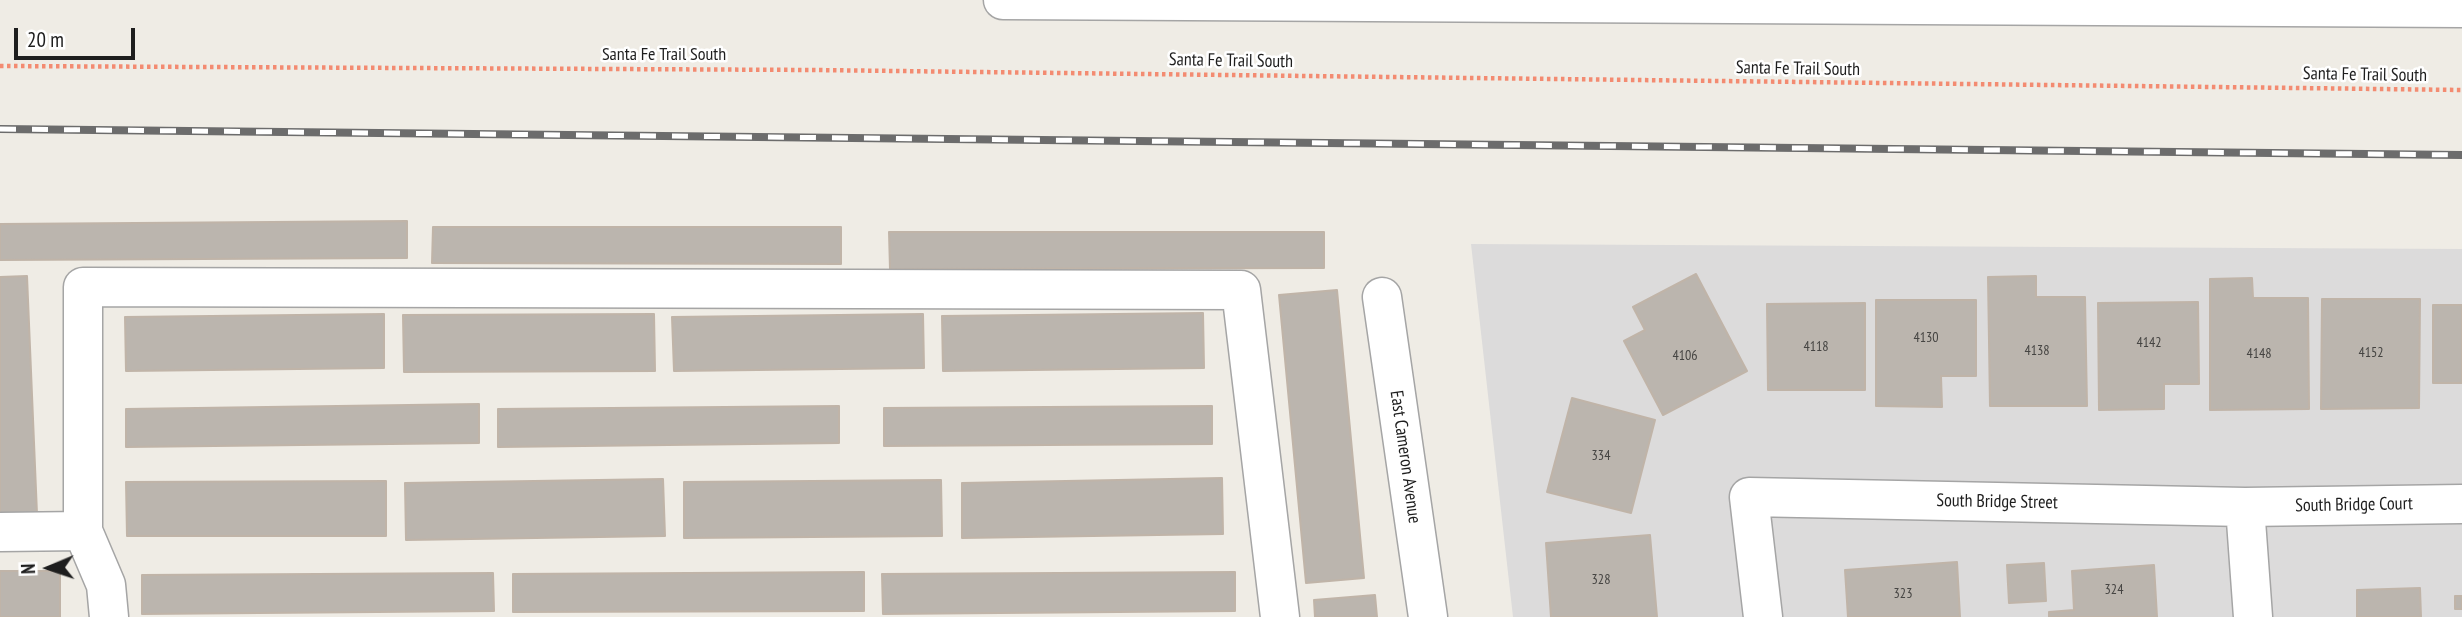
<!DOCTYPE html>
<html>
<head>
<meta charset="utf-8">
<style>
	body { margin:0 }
	#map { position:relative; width:2462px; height:617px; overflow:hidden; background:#efece5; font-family:"PT Sans Narrow",sans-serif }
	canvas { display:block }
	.north { position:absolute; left:14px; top:533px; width:70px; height:70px; -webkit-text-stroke:5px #fff; paint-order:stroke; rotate:268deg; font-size:19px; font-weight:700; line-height:28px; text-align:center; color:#1e1e1e }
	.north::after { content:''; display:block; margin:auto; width:24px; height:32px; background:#1e1e1e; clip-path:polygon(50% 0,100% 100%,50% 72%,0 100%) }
	.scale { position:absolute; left:14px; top:28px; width:121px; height:32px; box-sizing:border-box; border:4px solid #1e1e1e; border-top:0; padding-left:9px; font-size:21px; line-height:24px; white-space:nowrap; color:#1e1e1e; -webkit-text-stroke:5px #fff; paint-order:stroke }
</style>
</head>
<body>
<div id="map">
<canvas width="2462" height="617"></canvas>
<div class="north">N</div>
<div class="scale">20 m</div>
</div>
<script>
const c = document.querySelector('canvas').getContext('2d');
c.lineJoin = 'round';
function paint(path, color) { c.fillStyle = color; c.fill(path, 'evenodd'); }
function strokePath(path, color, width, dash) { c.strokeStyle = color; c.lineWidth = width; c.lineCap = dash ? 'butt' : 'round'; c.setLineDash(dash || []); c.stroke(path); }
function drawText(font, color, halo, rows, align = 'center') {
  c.font = font + ' "PT Sans Narrow",sans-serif'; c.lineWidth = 5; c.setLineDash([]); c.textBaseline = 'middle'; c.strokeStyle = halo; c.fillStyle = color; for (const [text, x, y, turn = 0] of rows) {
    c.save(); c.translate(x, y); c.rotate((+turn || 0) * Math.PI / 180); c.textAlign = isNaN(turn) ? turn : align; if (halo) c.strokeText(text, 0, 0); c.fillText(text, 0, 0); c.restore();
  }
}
paint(new Path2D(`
	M1471,244l991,5v368h-949z`), '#dcdbdb');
const building = new Path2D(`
	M407,221v37l-407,2v-36z
	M433,227h408v37l-409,-1z
	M889,232h435v36l-434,1z
	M1696,274l51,97 -84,44 -39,-74 21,-11 -12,-23z
	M27,276l10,238 -37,2v-239z
	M2036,276v21h49l2,109h-97l-2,-129z
	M2252,278l1,20h55l1,111 -99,1v-131z
	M1337,290l27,288 -58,5 -27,-288z
	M2322,299h98l-1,109 -98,1z
	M1876,300h100v76h-35l1,31 -66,-1z
	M2198,302l1,82h-35v25l-65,1 -1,-107z
	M1865,303v87h-97l-1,-86z
	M2433,305h29v78h-29z
	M1203,313l1,55 -261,3 -1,-55z
	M384,314v54l-258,3 -1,-54z
	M654,314l1,57 -251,1 -1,-57z
	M923,314l1,54 -250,3 -2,-54z
	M1572,398l83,22 -24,93 -84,-21z
	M479,404v39l-353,4v-38z
	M839,406v37l-341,4v-38z
	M1212,406v38l-328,2v-38z
	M1222,478l1,56 -261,4v-55z
	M663,479l2,57 -259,4 -1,-57z
	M941,480l1,56 -258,2v-56z
	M386,481v55h-259l-1,-54z
	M1650,535l7,82h-106l-5,-74z
	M1957,562l3,55h-112l-3,-47z
	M2044,563l2,38 -37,2 -2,-38z
	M2154,565l3,52h-108v-5l25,-2 -2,-39z
	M0,571h60v46h-60z
	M864,572v39l-351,1v-38z
	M1235,572v39l-352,3 -1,-40z
	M493,573l1,38 -352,3v-39z
	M2420,588l1,29h-64v-27z
	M1375,595l2,22h-62l-1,-17z
	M2455,596h7v13h-7z`);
paint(building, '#bbb5ae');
strokePath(building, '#c0b4a8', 2);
const minor = new Path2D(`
	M1003,0l1459,8
	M1382,297l46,320
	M2245,507l8,110
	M0,532l83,-1
	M109,617l-3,-32 -23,-54v-244l1158,3 39,327
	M1763,617l-14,-120 496,10 217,-3`);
strokePath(minor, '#a5a5a5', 41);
strokePath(new Path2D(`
	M0,66l814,4 1648,20`), '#f38b71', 4.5, [3.5, 3.5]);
strokePath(minor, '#fff', 38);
const rail = new Path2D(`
	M0,129l2462,26`);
strokePath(rail, '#6c6c6c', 8);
strokePath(rail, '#fff', 5, [16]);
drawText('14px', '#454442', null, [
	["4130",1926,338],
	["4142",2149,343],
	["4118",1816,347],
	["4138",2037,351],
	["4152",2371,353],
	["4148",2259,354],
	["4106",1685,356],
	["334",1601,456],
	["328",1601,580],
	["324",2114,590],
	["323",1903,594]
]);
drawText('18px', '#1e1e1e', '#fff', [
	["Santa Fe Trail South",664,55],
	["Santa Fe Trail South",1231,61,1],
	["Santa Fe Trail South",1798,69,1],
	["Santa Fe Trail South",2365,75,1],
	["East Cameron Avenue",1405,457,82],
	["South Bridge Street",1997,502,1],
	["South Bridge Court",2354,505,-1]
]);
</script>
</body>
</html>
